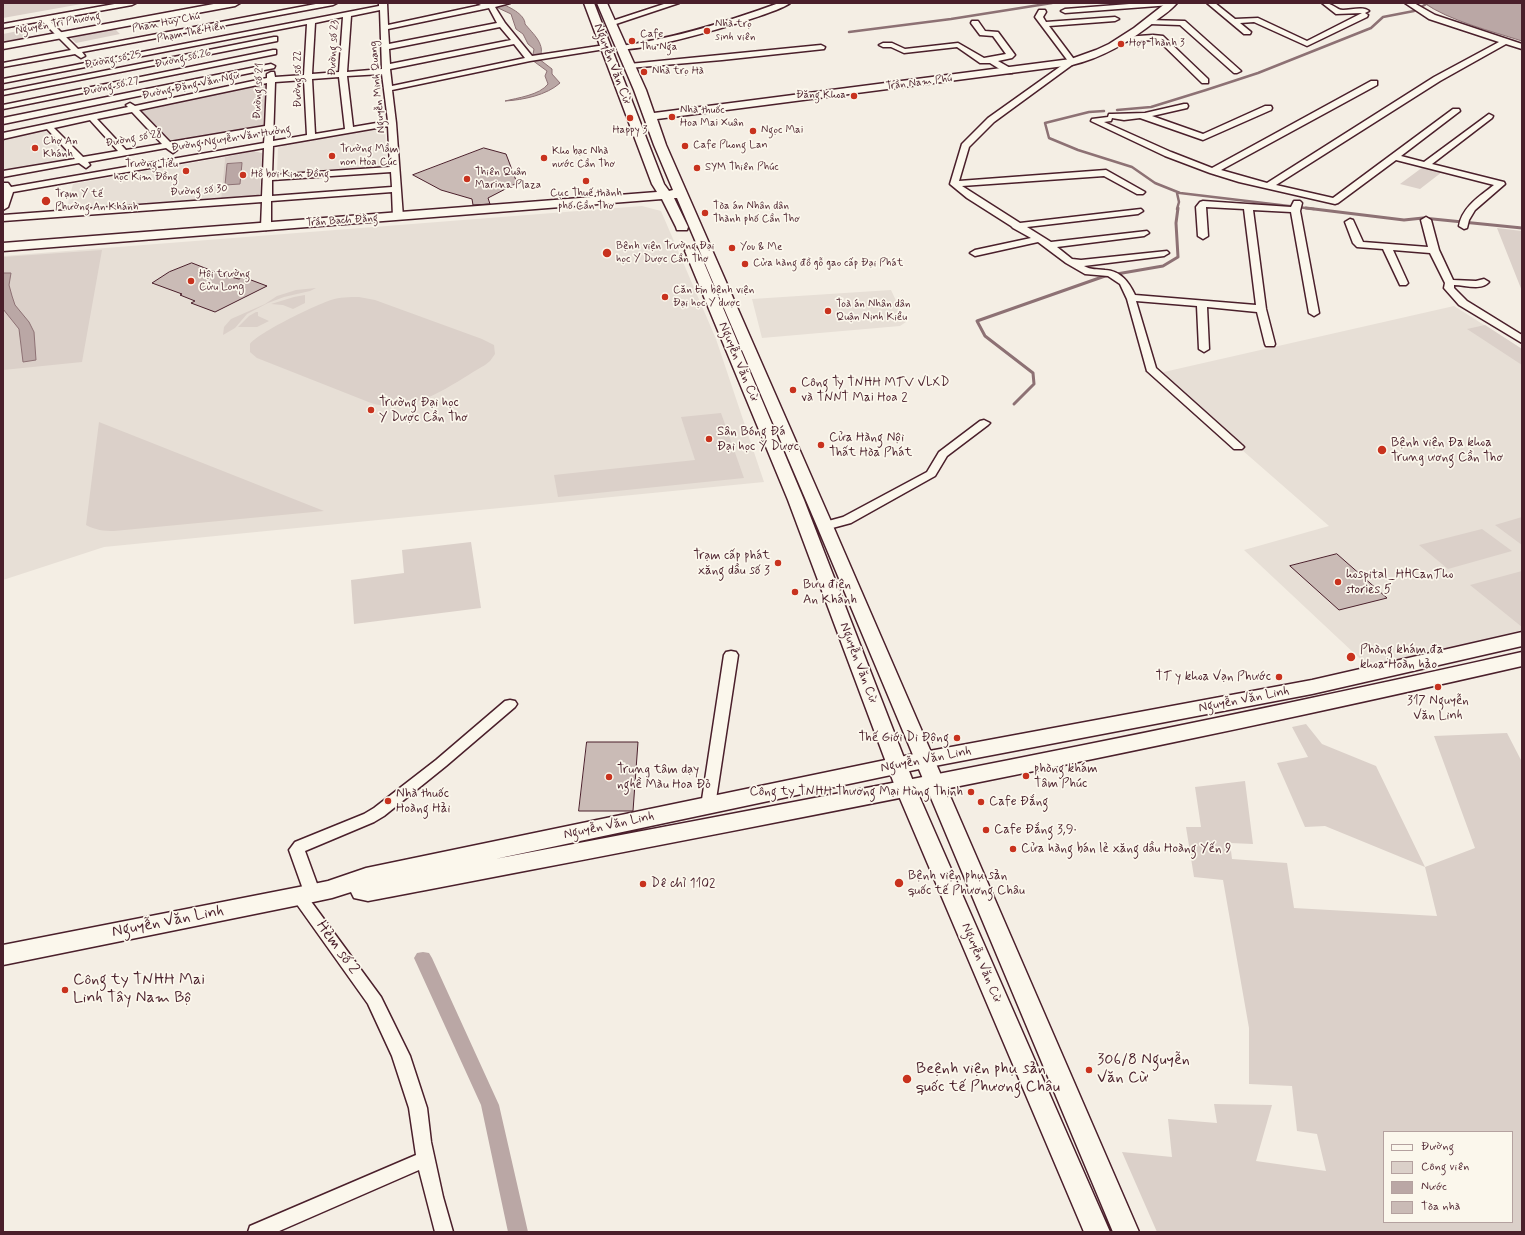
<!DOCTYPE html>
<html>
<head>
<meta charset="utf-8">
<style>
	body { margin:0 }
	#map { position:relative; width:1525px; height:1235px; overflow:hidden; background:#f4eee4; font-family:Mynerve,sans-serif }
	canvas { display:block }
	.frame { position:absolute; inset:0; border:4px solid #4a1f2b; pointer-events:none }
	.legend { position:absolute; left:1383px; top:1131px; width:130px; height:92px; box-sizing:border-box; background:#fbf7ec; border:1px solid #b4a19f; margin:0; padding:5px 7px; list-style:none; font-size:12px; color:#4a1f2b }
	.legend li { display:flex; align-items:center; gap:8px; height:20px }
	.legend b { width:20px; border:1px solid #b4a19f }
</style>
</head>
<body>
<div id="map">
<canvas width="1525" height="1235"></canvas>
<div class="frame"></div>
<ul class="legend">
<li><b style="height:5px;background:#fbf7ec"></b>Đường</li>
<li><b style="height:11px;background:#dbd0c9"></b>Công viên</li>
<li><b style="height:11px;background:#baa7a5"></b>Nước</li>
<li><b style="height:11px;background:#cabbb6"></b>Tòa nhà</li>
</ul>
</div>
<script>
const c = document.querySelector('canvas').getContext('2d');
c.lineJoin = 'round';
function paint(path, color) { c.fillStyle = color; c.fill(path, 'evenodd'); }
function strokePath(path, color, width, dash) { c.strokeStyle = color; c.lineWidth = width; c.lineCap = dash ? 'butt' : 'round'; c.setLineDash(dash || []); c.stroke(path); }
function drawText(font, color, halo, rows, align = 'center') {
  c.font = font + ' Mynerve,sans-serif'; c.lineWidth = 3.5; c.setLineDash([]); c.textBaseline = 'middle'; c.strokeStyle = halo; c.fillStyle = color; for (const [text, x, y, turn = 0] of rows) {
    c.save(); c.translate(x, y); c.rotate((+turn || 0) * Math.PI / 180); c.textAlign = isNaN(turn) ? turn : align; if (halo) c.strokeText(text, 0, 0); c.fillText(text, 0, 0); c.restore();
  }
}
paint(new Path2D(`
	M375,128l10,2 2,34 -9,4 -92,7 -9,-2 1,-25 7,-3z
	M40,130l10,1 26,27 -73,14v-34z
	M225,157l-4,42 -155,12 7,-27z
	M642,206l19,5 55,128 48,143 -660,65 -101,33v-324z
	M891,290l15,32 -6,4 -138,12 -10,-39z
	M1454,306l68,43v281l-151,39 -127,-119 85,-24 -174,-152z`), '#e7dfd6');
paint(new Path2D(`
	M3,3h84l-84,15z
	M114,28l6,6 -44,9 -5,-5z
	M23,30l8,8 -28,5v-9z
	M264,84h5l-2,42 -95,16 -33,-31 13,-5z
	M254,151l8,2 -2,41 -6,3 -33,2 4,-42z
	M1423,167l19,5 -22,17 -20,-5z
	M1497,228l25,3v60z
	M102,250l-20,112 -79,8v-113z
	M316,288l-6,3 -26,6 -16,6 -21,11 -12,14 -12,7 1,-8 7,-8 34,-15 12,-8 19,-6z
	M305,295v8l-12,6 -10,-4 -12,-1 23,-7z
	M359,297l16,3 107,39 12,6 1,9 -5,7 -5,4c-35,20 -72,51 -114,38l-114,-45 -7,-6v-8c8,-11 65,-39 81,-44 9,-3 18,-3 28,-3z
	M256,312h2v4l11,5 -12,6h-19l11,-11z
	M1485,325l37,24v16l-55,-36z
	M721,413l23,65 -186,19 -4,-22 141,-15 -14,-43z
	M99,422l225,89 -210,20c-10,0 -19,-1 -28,-6z
	M1522,517v28l-27,-20z
	M1482,529l30,22 -64,18 -29,-24z
	M471,542l10,66 -127,16 -3,-44 53,-7 -2,-23z
	M1522,571v56l-52,-42z
	M1306,724l16,20 54,22 49,101 50,-19 -41,-112 73,-3 15,29v470h-365l-35,-80 50,5 -4,-38 49,4 -3,-19 58,1 -16,56 70,10 -9,-37 -20,-3 -5,-45 -43,-2v-56l-26,-148 -29,-3 -8,-50h15l-6,-40 50,-6 8,63 -23,-1 2,16 55,4 7,45 143,8 -12,-49 -100,-41 -20,1 -28,-64 31,-6 -16,-30zM1384,1132h128v90h-128z`), '#dbd0c9');
const water = new Path2D(`
	M499,3c9,3 26,11 26,21 8,10 22,21 14,35l13,10v5l8,9c-13,12 -37,17 -55,18 12,-3 35,-6 43,-17l-3,-8 2,-5 -15,-11 2,-11 -6,-5 -5,-10 -7,-5 -5,-15 -15,-7z
	M1424,3h98v38c-31,-10 -72,-20 -98,-38z
	M242,163l-2,21 -15,1 2,-21z
	M3,273h8l-2,12 3,11 3,9 14,17 5,10 2,28 -13,2 -4,-33 -16,-20z`);
paint(water, '#baa7a5');
strokePath(water, '#8d7174', 1);
strokePath(new Path2D(`
	M849,32l102,-13 101,-16
	M1117,110l34,-3 55,-17 52,-17 113,-45 12,-11 31,-6 14,-8
	M1104,111l-15,1 -44,11 4,15 29,12 54,17 23,16 25,10 134,16
	M1177,193l2,9 -2,7`), '#8d7174', 2.5);
strokePath(new Path2D(`
	M1306,208l98,12 19,-2 99,10
	M1014,404l20,-20 -1,-11 -48,-37 -8,-15 128,-45 58,-10 15,-9 -2,-34 2,-15`), '#8d7174', 3);
paint(new Path2D(`
	M423,952l6,1 3,5 67,147 29,127h-20l-27,-127 -67,-147 3,-5z`), '#baa7a5');
const building = new Path2D(`
	M484,148l22,6 11,29 -29,15 2,6 -17,1 -1,-6 -31,-9 -28,-15z
	M192,263l31,12 16,4 4,-2 24,9 -52,26 -24,-9 4,-2 -15,-6 2,-1 -30,-11 17,-11z
	M1337,554l50,44 -48,12 -49,-44z
	M587,742h51l-5,69h-54z`);
paint(building, '#cabbb6');
strokePath(building, '#4a1f2b', 1);
const street = new Path2D(`
	M120,3h16l-4,2 -83,15 29,29 243,-46h16l-4,2 -251,47 3,4 -4,2 -6,-4 -72,13v-4l68,-13 -29,-29 -39,7v-4z
	M379,3h8l1,22 93,-20 -4,-2h33l-15,4 10,16 27,33 73,-11 4,2 -4,2 -75,12 -138,29 4,33 7,94 -2,2h-6l-2,-2 -1,-25 -121,9v26l-5,3 -5,-3 1,-25 -259,19v-6l259,-19 2,-48 -251,44 -5,15 -5,3v-27h5l3,4 253,-44 1,-12 -90,16 2,3 -4,3 -7,-5 -78,14 2,3 -4,3 -7,-5 -76,14v-6l72,-12 -28,-30 -44,10v-6l125,-26 -2,-2 4,-2 5,3 132,-28v-4l4,-2h3l1,5 29,-2 3,-51 -304,59v-4l376,-73zM489,8l8,15 -108,21 -1,-15zM380,10l2,59 -35,3 4,-56zM343,17l-4,55 -27,2 3,-51zM500,27l11,13 -121,24 -1,-15zM514,44l11,14 -133,28 -2,-17zM382,74l6,47 -35,6 -6,-51zM339,77l6,52 -30,5 -3,-55zM304,80l3,55 -34,6 2,-59zM267,83l-2,43 -95,16 -31,-32zM132,112l30,32 -36,6 -29,-31zM90,120l28,31 -35,6 -29,-29zM388,126l2,41 -118,8 1,-29zM391,172l1,15 -120,9v-16z
	M667,3h12l-66,22h-3l-4,-2z
	M779,3h11c-14,12 -162,54 -173,45l4,-2c55,-8 106,-24 158,-43z
	M1142,3h33l-4,2 -106,8 -4,-2 4,-2z
	M1207,3h8l20,16 23,-1 49,23 55,-28 -26,1 -14,-11c12,0 14,7 21,7 8,0 20,-4 26,1l-4,2 3,2 -1,2 -60,29 -53,-24 -14,1 11,9 -1,2h-6z
	M1405,3h9l21,12 87,29v5l-16,-5 -66,37 -164,104 57,13 120,-89h6l1,2 -59,45 23,6 65,-48 4,2 -1,2 -60,46 72,18 1,2 -30,26 -6,10 -2,8 -3,1 -5,-3c3,-19 21,-30 35,-41l-98,-25 -58,43 -3,1 -96,-22 -29,-9 -45,-17 -74,-35 1,-2 16,-2 1,-3h3l33,-1 39,-9h3l1,2 -1,2 -35,8 51,18 62,-28h6l1,2 -1,2 -68,30 -63,-22 -16,2 -12,-2 -1,3 -7,1 67,30 41,16 159,-87h6v4l-156,85 46,13 167,-106 65,-35 -70,-23z
	M1039,10h6l1,2 -3,5 3,5 69,-5 4,2 -4,2 -66,5 27,36 -82,60 -25,25 -10,34 147,-11 39,22 -2,2h-6l-33,-18 -142,10 58,37 121,-14 2,2 -5,3 -111,13 24,15 96,-11 2,2 -5,3 -87,11 15,12 9,1 86,-9 2,2 -5,3 -80,10c7,4 13,3 21,4 16,1 24,12 30,25l121,10 -12,-96 -38,-2 2,29 -5,3 -5,-3 -2,-29 4,-5 3,-1 88,6 3,-6h6l2,2 -2,8 19,102 -5,3 -5,-3 -18,-101 -38,-2 13,99 9,35 -1,2h-8l-1,-2 -8,-32 -50,-5 2,42 -5,3 -5,-3 -2,-43 -61,-5 20,67 86,77 2,2 -2,2h-8l-87,-78 -20,-72 -7,-15 -12,-8 -23,-2 -19,-11 -28,-21 -63,14 -5,-3 5,-3 56,-12 -18,-10 -2,-2 -44,-28 -17,-14 12,-40 26,-26 80,-57 -33,-44z
	M1147,20l38,1 56,50 -4,2h-3l-54,-48 -30,-1 -4,-2z
	M972,21h6l7,10 13,1 17,23 -3,3 -14,3 14,8v4h-6l-16,-10h-10l-23,-16 -53,6 -13,-6h-8l-4,-2 4,-2h9l13,6 53,-6 26,15 22,-4 -13,-18 -13,-1 -9,-12z
	M1153,35l10,1 45,43v4h-6l-44,-43 -34,1 -4,-2 4,-2z
	M274,37h3v4l-274,54v-4z
	M821,45l4,2 -1,2 -102,11 -93,8 -4,-2 4,-2z
	M273,50h3v4l-273,55v-4z
	M271,64l4,2 -1,2 -271,56v-6z
	M1426,217l5,3 8,30 14,30 23,1 8,-2 5,3c-8,9 -24,3 -35,3v3l13,13 55,34v8l-63,-38 -15,-17 1,-5 -15,-30 -37,-3 15,33 -2,2h-6l-17,-36 -26,-2 -4,-4 -8,-21 5,-3 3,1 10,22 65,5 -7,-27z
	M984,420l6,3 -2,2 -41,31 -12,20 -84,47 -26,7 -4,-1 -2,-3 2,-3 22,-6 84,-45 12,-20 41,-31z
	M731,651l5,1 2,3 -23,151 -2,3 -5,2 -5,-2 -2,-3 23,-151 2,-3z
	M510,700l5,1 2,3 -2,3 -69,59 -62,50 -10,6 -69,29 15,41 -2,4 -6,1 -5,-1 74,101 29,59 17,52 4,34 12,55 10,35h-18l-16,-62 -142,62h-29l2,-6 166,-71 -7,-47 -17,-52 -24,-52 -77,-108 2,-4 6,-1 5,1 -15,-42 6,-8 69,-28 10,-6 62,-48 69,-59z`);
const secondary = new Path2D(`
	M219,3h21l-5,3 -232,43v-6z
	M584,3h10l70,181 5,7 4,-1 -19,-45 -20,-55 -37,-87h10l39,87 8,23 417,-54 25,-9 13,-6 25,-16 32,-25h11c-5,6 -12,11 -19,16 -26,21 -53,38 -86,46l-415,54 9,26 167,381 306,706h-26l-296,-706 -140,-328h-3l14,29 -1,3h-10l-1,-3 -14,-28 -659,52v-8l654,-51 -5,-8z
	M692,247l5,1 2,3 105,249 112,289 194,443h-26l-188,-443 -108,-289 -103,-249 2,-3z`);
const highway = new Path2D(`
	M1522,632v14l-210,48 -388,74 -429,91c343,-65 686,-130 1027,-207v14c-383,88 -768,161 -1154,235l-14,-3 -3,-6 -19,6 -33,7 -296,60v-20l296,-58 29,-6 38,-13 558,-116 388,-72z`);
strokePath(street, '#4a1f2b', 3);
strokePath(secondary, '#4a1f2b', 3);
strokePath(highway, '#4a1f2b', 3);
paint(street, '#fbf7ec');
paint(secondary, '#fbf7ec');
paint(highway, '#fbf7ec');
for (const [x, y, r, color] of [
	[707,31,4,"#c8321e"],
	[632,41,4,"#c8321e"],
	[1121,44,4,"#c8321e"],
	[644,72,4,"#c8321e"],
	[854,96,4,"#c8321e"],
	[672,117,4,"#c8321e"],
	[630,118,4,"#c8321e"],
	[753,131,4,"#c8321e"],
	[685,146,4,"#c8321e"],
	[35,148,4,"#c8321e"],
	[332,156,4,"#c8321e"],
	[544,158,4,"#c8321e"],
	[697,168,4,"#c8321e"],
	[186,171,4,"#c8321e"],
	[243,175,4,"#c8321e"],
	[467,179,4,"#c8321e"],
	[586,181,4,"#c8321e"],
	[46,201,5,"#c8321e"],
	[705,213,4,"#c8321e"],
	[732,248,4,"#c8321e"],
	[607,253,5,"#c8321e"],
	[745,264,4,"#c8321e"],
	[191,281,4,"#c8321e"],
	[665,297,4,"#c8321e"],
	[828,311,4,"#c8321e"],
	[793,390,4,"#c8321e"],
	[371,410,4,"#c8321e"],
	[709,439,4,"#c8321e"],
	[821,445,4,"#c8321e"],
	[1382,450,5,"#c8321e"],
	[778,563,4,"#c8321e"],
	[1338,582,4,"#c8321e"],
	[795,592,4,"#c8321e"],
	[1351,657,5,"#c8321e"],
	[1279,677,4,"#c8321e"],
	[1438,687,4,"#c8321e"],
	[957,738,4,"#c8321e"],
	[1026,776,4,"#c8321e"],
	[609,777,4,"#c8321e"],
	[971,792,4,"#c8321e"],
	[388,801,4,"#c8321e"],
	[981,802,4,"#c8321e"],
	[986,830,4,"#c8321e"],
	[1013,849,4,"#c8321e"],
	[899,883,5,"#c8321e"],
	[643,884,4,"#c8321e"],
	[65,990,4,"#c8321e"],
	[1089,1070,4,"#c8321e"],
	[907,1079,5,"#c8321e"]
]) { const dot = new Path2D(); dot.arc(x, y, r, 0, 2 * Math.PI); c.fillStyle = color; c.fill(dot); strokePath(dot, '#fbf7ec', 1.5); }
drawText('11px', '#4a1f2b', '#fbf7ec', [
	["Phan Huy Chú",166,23,-11],
	["Nguyển Tri Phương",58,24,-10],
	["Phạm Thế Hiển",191,33,-11],
	["Đường số 23",334,48,-87],
	["Đường số 26",183,59,-12],
	["Đường số 25",113,60,-11],
	["Đường số 22",299,79,-90],
	["Trần Nam Phú",919,83,-7],
	["Đường Đặng Văn Ngữ",191,86,-12],
	["Đường số 27",111,87,-12],
	["Nguyễn Minh Quang",378,87,-95],
	["Đường số 21",259,91,-87],
	["Đường số 28",134,139,-10],
	["Đường Nguyễn Văn Hưởng",231,139,-9],
	["Đường số 30",199,191,-4],
	["Trần Bạch Đằng",342,221,-4]
]);
drawText('11px', '#4a1f2b', '#fbf7ec', [
	["Nhà trọ",715,25],
	["sinh viên",715,38],
	["Cafe",640,35],
	["Thu Nga",640,48],
	["Hợp Thành 3",1129,44],
	["Nhà trọ Hà",652,72],
	["Đăng Khoa",846,96,"right"],
	["Nhà thuốc",680,111],
	["Hoa Mai Xuân",680,124],
	["Happy 3",630,131,"center"],
	["Ngọc Mai",761,131],
	["Chợ An",43,142],
	["Khánh",43,155],
	["Cafe Phong Lan",693,146],
	["Trường Mầm",340,150],
	["non Hoa Cúc",340,163],
	["Kho bạc Nhà",552,152],
	["nước Cần Thơ",552,165],
	["Trường Tiểu",178,165,"right"],
	["học Kim Đồng",178,178,"right"],
	["SYM Thiên Phúc",705,168],
	["Thiên Quân",475,173],
	["Marina Plaza",475,186],
	["Hồ bơi Kim Đồng",251,175],
	["Cục Thuế thành",586,194,"center"],
	["phố Cần Thơ",586,207,"center"],
	["Trạm Y tế",55,195],
	["Phường An Khánh",55,208],
	["Tòa án Nhân dân",713,207],
	["Thành phố Cần Thơ",713,220],
	["Bệnh viện Trường Đại",616,247],
	["học Y Dược Cần Thơ",616,260],
	["You & Me",740,248],
	["Cửa hàng đồ gỗ gao cấp Đại Phát",753,264],
	["Hội trường",199,275],
	["Cửu Long",199,288],
	["Căn tin bệnh viện",673,291],
	["Đại học Y dược",673,304],
	["Toà án Nhân dân",836,305],
	["Quận Ninh Kiều",836,318]
], 'left');
drawText('13px', '#4a1f2b', '#fbf7ec', [
	["Nguyễn Văn Cừ",612,64,69],
	["Nguyễn Văn Cừ",738,362,67],
	["Nguyễn Văn Cừ",858,663,69],
	["Nguyễn Văn Linh",1244,700,-11],
	["Nguyễn Văn Linh",926,760,-11],
	["Nguyễn Văn Linh",609,826,-12],
	["Nguyễn Văn Cừ",981,963,67]
]);
drawText('13px', '#4a1f2b', '#fbf7ec', [
	["Công Ty TNHH MTV VLXD",801,383],
	["và TNNT Mai Hoa 2",801,398],
	["Trường Đại học",379,403],
	["Y Dược Cần Thơ",379,418],
	["Sân Bóng Đá",717,432],
	["Đại học Y Dược",717,447],
	["Cửa Hàng Nội",829,438],
	["Thất Hòa Phát",829,453],
	["Bệnh viện Đa khoa",1391,443],
	["Trung ương Cần Thơ",1391,458],
	["Trạm cấp phát",770,556,"right"],
	["xăng dầu số 3",770,571,"right"],
	["hospital_HHCanTho",1346,575],
	["stories 5",1346,590],
	["Bưu điện",803,585],
	["An Khánh",803,600],
	["Phòng khám đa",1360,650],
	["khoa Hoàn hảo",1360,665],
	["TT y khoa Vạn Phước",1271,677,"right"],
	["317 Nguyễn",1438,701,"center"],
	["Văn Linh",1438,716,"center"],
	["Thế Giới Di Động",949,738,"right"],
	["phòng khám",1034,769],
	["Tâm Phúc",1034,784],
	["Trung tâm dạy",617,770],
	["nghề Màu Hoa Đỏ",617,785],
	["Công ty TNHH Thương Mại Hùng Thịnh",963,792,"right"],
	["Nhà thuốc",396,794],
	["Hoàng Hải",396,809],
	["Cafe Đắng",989,802],
	["Cafe Đắng 3,9·",994,830],
	["Cửa hàng bán lẻ xăng dầu Hoàng Yến 9",1021,849],
	["Bệnh viện phụ sản",908,876],
	["quốc tế Phương Châu",908,891],
	["Dê chỉ 1102",651,884]
], 'left');
drawText('16px', '#4a1f2b', '#fbf7ec', [
	["Nguyễn Văn Linh",168,922,-11],
	["Hẻm số 2",337,948,54]
]);
drawText('16px', '#4a1f2b', '#fbf7ec', [
	["Công ty TNHH Mai",73,981],
	["Linh Tây Nam Bộ",73,999],
	["306/8 Nguyễn",1097,1061],
	["Văn Cừ",1097,1079],
	["Beệnh viện phụ sản",916,1070],
	["quốc tế Phương Châu",916,1088]
], 'left');
</script>
</body>
</html>
